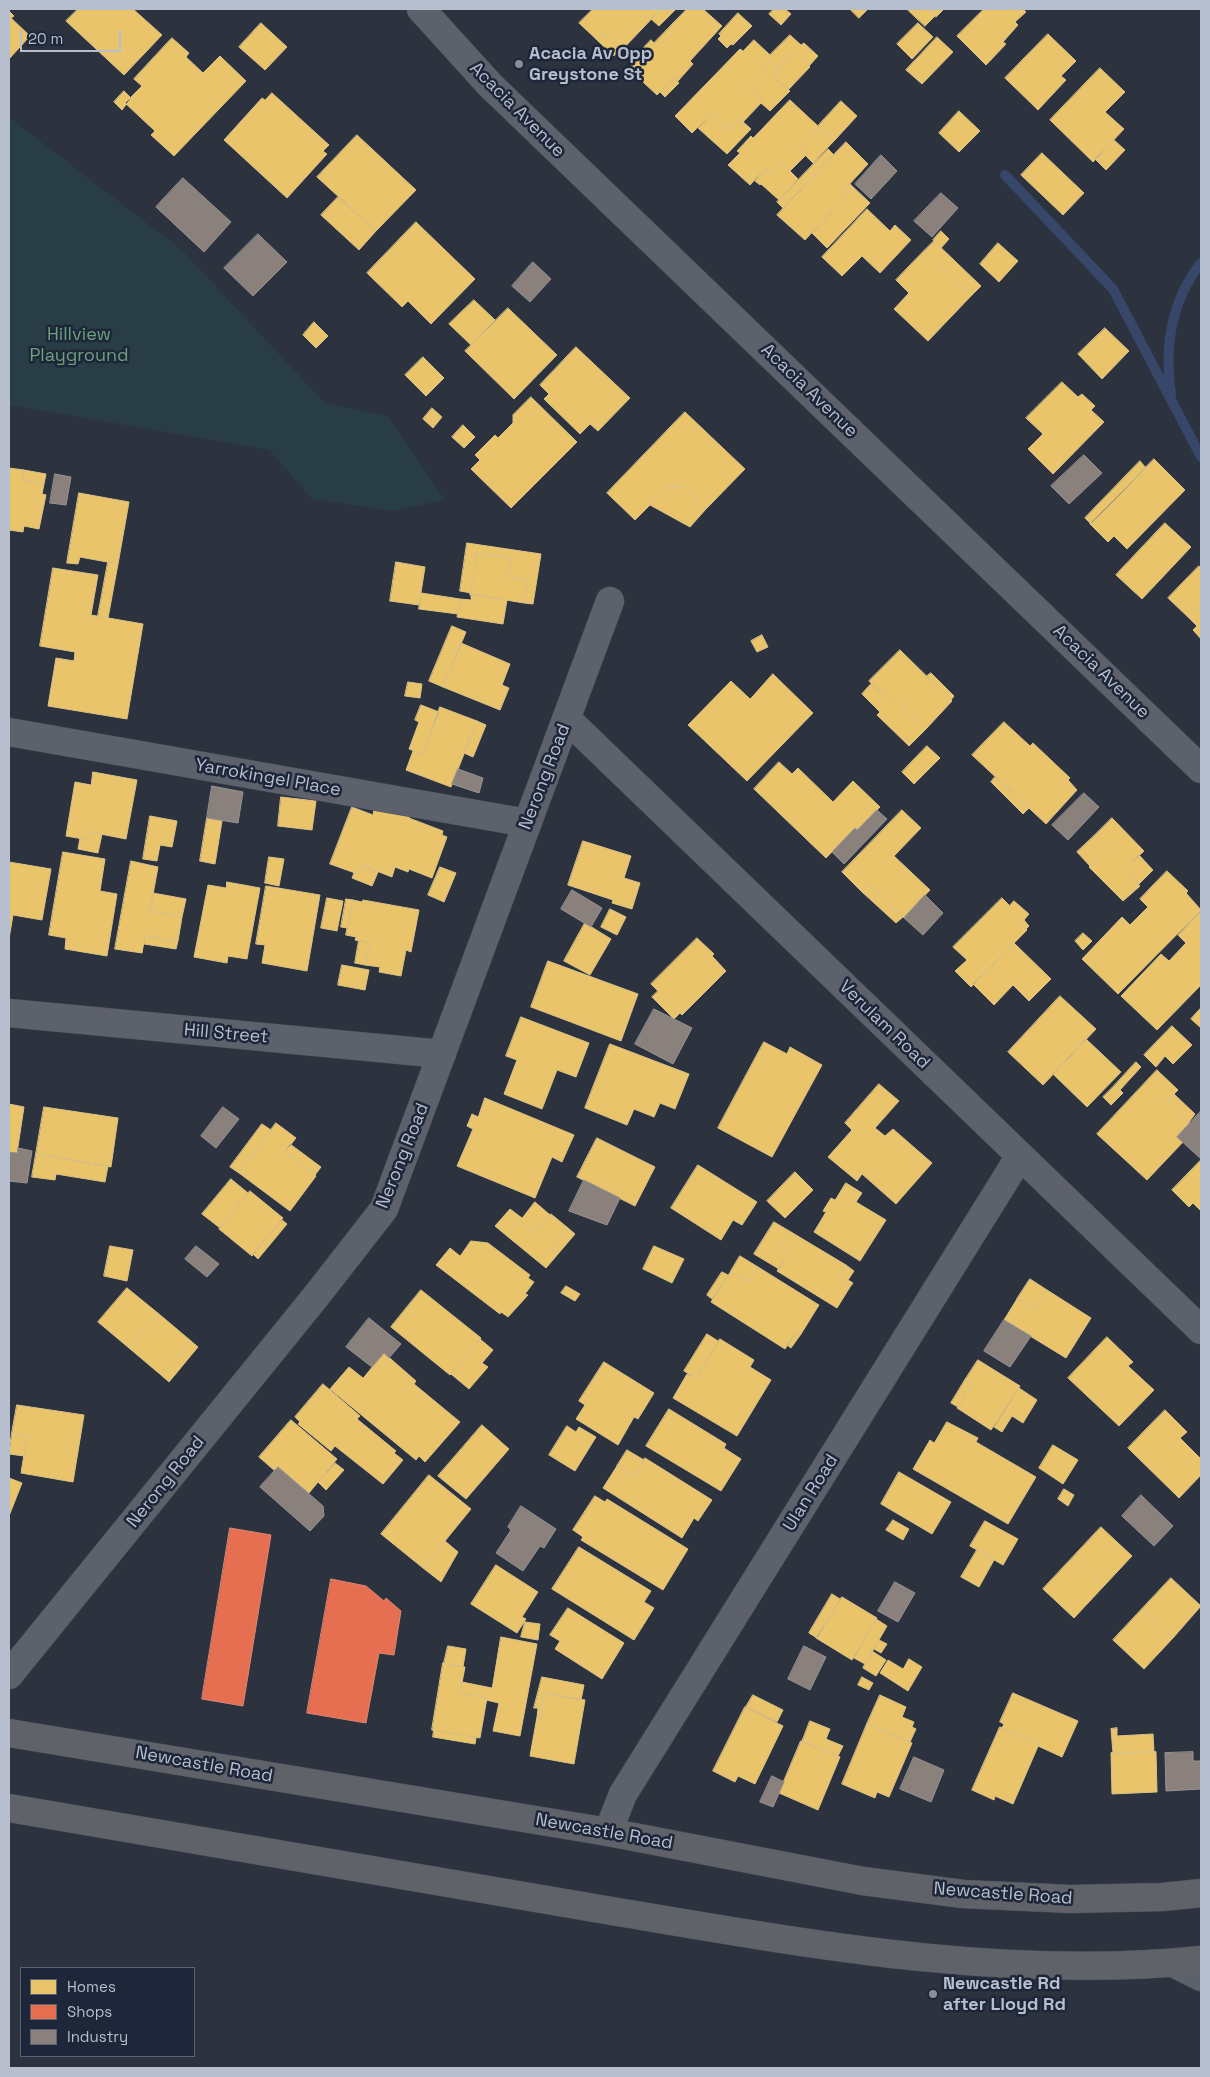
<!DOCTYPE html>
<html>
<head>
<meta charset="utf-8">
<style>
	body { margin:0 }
	#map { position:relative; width:1210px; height:2077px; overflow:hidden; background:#2c323e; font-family:"Space Grotesk",sans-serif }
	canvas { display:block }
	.frame { position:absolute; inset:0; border:10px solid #b7becd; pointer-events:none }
	.legend { position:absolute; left:20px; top:1967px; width:175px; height:90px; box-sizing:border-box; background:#1e2739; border:1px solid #5b6374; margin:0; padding:6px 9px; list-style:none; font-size:15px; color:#b7becd }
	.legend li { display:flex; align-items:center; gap:10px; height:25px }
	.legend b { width:25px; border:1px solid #5b6374 }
	.scale { position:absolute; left:20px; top:30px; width:101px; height:22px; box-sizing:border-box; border:2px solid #b7becd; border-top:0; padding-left:6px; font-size:15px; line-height:18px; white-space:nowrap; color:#b7becd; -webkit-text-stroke:4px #1e2739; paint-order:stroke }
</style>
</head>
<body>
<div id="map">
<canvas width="1210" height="2077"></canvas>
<div class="frame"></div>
<ul class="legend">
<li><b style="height:14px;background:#e9c46a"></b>Homes</li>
<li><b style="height:14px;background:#e76f51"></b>Shops</li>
<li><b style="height:14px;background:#8a817c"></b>Industry</li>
</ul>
<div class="scale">20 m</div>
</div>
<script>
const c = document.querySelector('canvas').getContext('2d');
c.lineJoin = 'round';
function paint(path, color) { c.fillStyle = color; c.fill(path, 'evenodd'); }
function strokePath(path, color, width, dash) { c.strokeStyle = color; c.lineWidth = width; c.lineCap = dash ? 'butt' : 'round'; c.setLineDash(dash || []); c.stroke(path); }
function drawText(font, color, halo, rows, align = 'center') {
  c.font = font + ' "Space Grotesk",sans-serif'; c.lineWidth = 5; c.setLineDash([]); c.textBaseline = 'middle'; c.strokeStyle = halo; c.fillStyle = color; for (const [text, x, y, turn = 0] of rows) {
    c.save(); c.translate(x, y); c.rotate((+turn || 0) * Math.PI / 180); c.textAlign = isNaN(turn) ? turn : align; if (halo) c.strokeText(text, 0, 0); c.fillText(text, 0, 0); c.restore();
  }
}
paint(new Path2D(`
	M9,117l173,133 143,153 63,13 57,84 -53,11 -80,-12 -43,-49 -260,-45z`), '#283d45');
const homes = new Path2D(`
	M78,9h55l29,26 -38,40 -58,-54z
	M593,9h68l-40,42 -18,-17 -6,6 -18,-17z
	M661,9h15l-17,17 -8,-7z
	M687,9h16l19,17 -32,35 3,3 -15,17 -4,-4 -17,18 -28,-26z
	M774,9h11l6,5 -10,11 -12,-11z
	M850,9h18l-9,9z
	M907,9h21l7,7 -10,10z
	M928,9h16l-8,8z
	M984,9h39l3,3 -11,10 3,3 -15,17 3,2 -20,21 -29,-29z
	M9,11l5,5 -3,2 19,18 -21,23z
	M738,13l14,13 -19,19 -2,-1 -4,4 -9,-9 3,-3 -2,-2z
	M261,23l26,24 -22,23 -26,-23z
	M918,23l15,14 -21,22 -15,-15z
	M603,34l16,15 -5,7 -17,-16z
	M1048,34l28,27 -15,15 5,4 -28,30 -33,-32z
	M790,35l11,10 3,-2 14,13 -9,10 -15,-14 -16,17 -11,-11z
	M937,37l16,15 -31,32 -16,-14z
	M172,38l17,15 -3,4 17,16 17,-17 26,25 -72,75 -23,-21 4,-4 -30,-28 17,-17 -8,-7z
	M651,40l3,3 -16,17 -3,-3z
	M754,40l16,15 -3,3 3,3 -8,9 4,3 -15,15 13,12 -21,22 -3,-3 -11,12 -18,-17 -19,19 -17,-17 65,-67 3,2z
	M794,52l16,15 -22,23 -16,-15z
	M770,61l8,8 -6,6 18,16 -20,20 -9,-8 3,-3 -13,-12 15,-15 -4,-3z
	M1100,68l25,24 -20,20 19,17 -31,33 -43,-42z
	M674,77l5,6 -14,14 -5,-5z
	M124,91l7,7 -9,12 -8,-8z
	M272,93l57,52 -6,6 4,3 -40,44 -63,-58 38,-42 3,2z
	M790,100l29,27 -19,19 8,7 -18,18 -7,-7 -11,11 -7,-6 -15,16 -22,-20 12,-12 -3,-2 14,-15 2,2z
	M841,101l16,15 -23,25 -16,-15z
	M959,111l21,20 -21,21 -20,-19z
	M711,114l18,17 11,-12 11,10 -24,25 -29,-26z
	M819,127l15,14 -21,22 -8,-8 3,-2 -8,-7z
	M357,135l59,55 -40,41 -59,-54z
	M1114,140l11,10 -19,20 -11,-11z
	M846,142l22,22 -22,24 4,4 -45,48 -28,-25z
	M828,149l6,6 -51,53 -6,-6z
	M1042,153l42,40 -21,22 -42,-40z
	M783,164l15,15 -19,21 -18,-16 -1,1 -5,-4 10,-12 7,6z
	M850,184l20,19 -43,45 -15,-15 38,-41 -4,-4z
	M338,197l38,34 -17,19 -38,-35z
	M867,209l23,22 5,-6 16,15 -31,33 -18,-17 -20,20 -20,-19z
	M416,222l59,57 -44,45 -23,-23 -6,6 -35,-34z
	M941,231l8,8 -8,9 -8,-8z
	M934,241l47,45 -10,10 -47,-45z
	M998,243l20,18 -19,21 -19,-18z
	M924,251l47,45 -43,45 -34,-32 15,-16 -13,-13z
	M474,300l21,20 -24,25 -22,-21z
	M508,308l49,47 -43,44 -49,-48z
	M314,322l14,14 -12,12 -13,-13z
	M1105,328l24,23 -27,28 -24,-25z
	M576,347l54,51 -32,33 -8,-7 -10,10 -36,-35 5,-5 -9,-9z
	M423,357l21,21 -18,18 -21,-21z
	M1062,382l16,15 4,-3 13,12 -4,4 13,12 -51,52 -25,-25 15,-15 -17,-16z
	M531,397l46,45 -66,66 -40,-39 9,-9 -5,-5 20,-20 3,3 15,-15v-8z
	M432,408l10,9 -9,11 -10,-9z
	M685,412l60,57 -39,40 -23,-22h-15l-33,33 -28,-27z
	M463,425l12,12 -11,11 -12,-11z
	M1154,459l31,31 -58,59 -13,-13 -6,6 -18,-18z
	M1140,461l6,7 -55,56 -6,-6z
	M9,468l15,2 -1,10 21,4 -2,10 4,1 -7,34 -15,-3 -1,6 -14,-2z
	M24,470l22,4 -2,10 -21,-4z
	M668,487h15l23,22 -16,18 -40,-22z
	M79,493l50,9 -11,62 -38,-7 -2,7 -11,-1z
	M1165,523l26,24 -49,52 -26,-24z
	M467,543l74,11 -8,50 -9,-1 4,-23 -19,-3 2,-19 -34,-5 -6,40 -11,-2z
	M477,553l34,5 -2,19 19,3 -4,23 -55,-9 2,-1z
	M108,562l10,2 -10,54 -10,-2z
	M396,562l29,5 -6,38 -29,-4z
	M1199,566l2,2v43l-3,-3 -9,10 -21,-20z
	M53,568l45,7 -7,40 52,9 -16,95 -79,-13 8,-48 18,3 1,-9 -35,-6z
	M421,593l39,6 -2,15 -39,-5z
	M471,594l36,6 -4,24 -46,-7 3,-18 11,1z
	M1198,608l3,3v28l-8,-9 4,-4 -8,-8z
	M452,626l14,6 -23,55 -14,-6z
	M762,635l6,12 -11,5 -6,-11z
	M461,643l49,21 -8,21 7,3 -9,22 -57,-23z
	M900,650l52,51 -26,28 -32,-31 -4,3 -21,-20z
	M931,673l23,23 -3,4 -24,-24z
	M773,674l40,39 -66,68 -59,-56 43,-44 19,18z
	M408,682l14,2 -2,14 -15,-2z
	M872,683l18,18 4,-3 32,31 -17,17 -32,-31 3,-3 -18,-18z
	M421,705l18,7 -17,42 -13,-5 10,-27 -4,-2z
	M440,707l37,14 -26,66 -45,-17 7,-19 9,3z
	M477,721l9,4 -13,32 -9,-4z
	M1004,722l26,24 3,-3 37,35 -2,2 9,10 -31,34 -74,-69z
	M927,746l13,12 -26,26 -12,-12z
	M779,762l13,12 6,-6 35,34 20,-21 27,26 -23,23 -2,-2 -29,30 -72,-69z
	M93,772l44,8 -11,59 -36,-7 -1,8 -23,-4 9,-54 16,3z
	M995,777l34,31 -6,6 -32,-32z
	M281,797l35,4 -4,29 -34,-4z
	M352,807l21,8 1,-5 3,1 2,-3 31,6 -1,4 34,13 -1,4 5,2 -15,41 -23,-9 -1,3 -13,-5 -3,10 -31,-12 -3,9 -28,-10z
	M902,810l19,18 -27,28 36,34 -26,28 -36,-34 -7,7 -19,-19z
	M150,816l27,5 -5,26 -12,-2 -3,16 -14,-2z
	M207,818l15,3 -7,43 -15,-3z
	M1112,818l32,33 -15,14 3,3 -4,5 12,13 -17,15 -34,-34 18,-17 -13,-14z
	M90,832l12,2 -4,19 -20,-4 2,-11 9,2z
	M1094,836l13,14 -17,16 -13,-14z
	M583,841l48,15 -7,22 16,5 -8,26 -20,-6 1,-3 -45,-15z
	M63,852l42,7 -5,32 17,3 -10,62 -42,-7 1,-11 -17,-3z
	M1139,855l14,15 -14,14 -11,-11 4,-5 -3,-3z
	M269,857l15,2 -5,27 -14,-3z
	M131,861l27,6 -8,44 32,6 -4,24 -33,-5 -3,17 -27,-4z
	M9,862l42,7 -9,51 -29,-5 -4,24z
	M361,865l17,7 -6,14 -20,-8 2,-5 4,1z
	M440,867l16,6 -12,29 -16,-7z
	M1167,871l21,20 -2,2 15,17 -83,84 -36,-35 40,-42 8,8 18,-18 -8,-8z
	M227,882l33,6 -13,71 -19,-3 -1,7 -33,-6 14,-72 18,3z
	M868,884l35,33 -7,6 -35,-32z
	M266,886l54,9 -13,76 -45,-8 3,-18 -9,-1z
	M153,893l33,6 -4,18 -32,-6z
	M327,898l16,3 -6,30 -16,-3z
	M1002,898l8,8 -3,3 20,21 -56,57 -16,-16 12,-11 -14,-13z
	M346,899l7,1 -6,28 -6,-1z
	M353,900l9,2 1,-2 56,10 -8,42 -5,-2 -5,26 -22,-4 1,-5 -15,-2 5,-22 -15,-3 1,-3 -10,-2z
	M1014,901l15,13 -5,6 5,6 -3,3 -19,-20z
	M610,909l16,8 -9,18 -16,-8z
	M1201,911v74l-44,45 -36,-34 40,-42 8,7 17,-18 -8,-8z
	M585,923l26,16 -21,36 -26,-14z
	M1083,933l9,8 -9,9 -8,-9z
	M145,936l33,5 -2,8 -32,-5z
	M697,938l17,16 -2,2 14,15 -44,44 -31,-31z
	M359,940l11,3 -5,22 -10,-2z
	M1014,943l37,36 -22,22 -36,-36z
	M548,961l90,33 -17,47 -90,-34z
	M342,965l27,5 -4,20 -27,-5z
	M993,965l20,20 -19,20 -21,-21z
	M658,991l22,22 -6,6 -22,-22z
	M1060,996l36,33 -53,56 -35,-33z
	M1201,1008v20l-10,-9z
	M521,1017l68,26 -13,34 -19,-7 -15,39 -38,-15 13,-34 -11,-4z
	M1172,1026l20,19 -19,19 -8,-8 -9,11 -12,-12z
	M1086,1039l35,33 -34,35 -34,-33z
	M764,1042l23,12 3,-7 32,18 -50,92 -54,-29z
	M610,1044l79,30 -14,35 -15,-6 -6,14 -20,-8 -7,16 -42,-17z
	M1136,1062l5,5 -21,23 -5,-5z
	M1157,1070l21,20 -11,11 23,22 -13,14 6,5 -36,38 -50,-46z
	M879,1084l20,17 -24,27 10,8 8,-7 39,34 -36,41 -34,-30 -5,7 -29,-24 24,-27 -7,-7z
	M1115,1085l8,8 -12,12 -8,-8z
	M1174,1094l21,20 -6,8 -22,-21z
	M485,1098l89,37 -12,27 -10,-5 -17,41 -78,-32 16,-37 -6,-3 5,-12 6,3z
	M9,1104l15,3 -7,46 -8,-1z
	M44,1107l74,11 -7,49 -75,-13z
	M276,1123l20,15 -11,14 31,24 -26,35 -51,-38z
	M262,1124l9,6 -32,43 -9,-6z
	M597,1138l58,29 -20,39 -58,-29z
	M290,1144l31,23 -6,8 -30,-23z
	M36,1154l72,12 -3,16 -49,-8 -1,6 -23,-3z
	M1201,1160v51l-8,-8 -4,4 -17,-17z
	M698,1165l59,37 -15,23 -9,-5 -12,20 -50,-32z
	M795,1172l18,18 -28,28 -18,-17z
	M231,1179l17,14 -28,35 -18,-14z
	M846,1183l16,10 -6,9 30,18 -26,41 -46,-29 12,-20 -3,-1 8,-13 4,2z
	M250,1191l33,27 -31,38 -33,-27z
	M535,1202l15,13 -15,18 -16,-13 -12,16 -12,-10 15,-17 12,9z
	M551,1214l17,14 -17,21 7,5 -12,14 -39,-32 12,-16 16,13z
	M282,1220l5,4 -29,35 -5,-5z
	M774,1222l17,10 -10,17 7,4 -9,16 -25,-15z
	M568,1228l7,6 -17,20 -7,-5z
	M791,1232l55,33 -9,14 13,8 -13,21 -60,-37 11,-18 -7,-4z
	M471,1241l17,2 42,32 -2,3 6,4 -9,12 3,1 -20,22 -7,-5 -1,2 -64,-49 14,-17 10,8z
	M110,1246l23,4 -6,31 -23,-5z
	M654,1246l30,13 -12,24 -29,-14z
	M740,1256l18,11 -9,15 -18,-11z
	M846,1265l8,6 -6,9 5,3 -3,4 -13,-8z
	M758,1267l61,38 -18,29 -4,-3 -12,18 -74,-47 20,-31 18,11z
	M722,1272l6,3 -16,24 -5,-4z
	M1030,1279l17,11 -13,20 -17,-11z
	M566,1286l14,8 -5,7 -14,-8z
	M127,1288l32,26 -30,34 -31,-26z
	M421,1290l60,48 -31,37 -59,-48z
	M1047,1290l44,28 -25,40 -62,-38 13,-21 17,11z
	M159,1314l32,27 -30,34 -32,-27z
	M797,1331l4,3 -10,14 -4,-3z
	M707,1334l11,7 -22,37 -12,-7z
	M1107,1337l26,25 -5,4 26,24 -35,36 -51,-48z
	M480,1339l13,11 -11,13 6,4 -19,22 -18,-15z
	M720,1339l34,21 -4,7 21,13 -34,56 -64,-38 14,-24 9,4z
	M191,1341l7,6 -29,35 -8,-7z
	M384,1353l32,28 -2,3 46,38 -35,40 -6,-6 -3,4 -86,-71 19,-22 14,11z
	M978,1360l42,26 -29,44 -34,-22 15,-24 -7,-4z
	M604,1362l50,31 -16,26 -4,-2 -16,28 -42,-26 9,-14 -6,-4z
	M965,1380l7,4 -14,23 -7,-4z
	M323,1384l37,32 -3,3 39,32 -2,2 9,7 -20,24 -48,-38 -4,5 -33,-27 2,-2 -5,-5z
	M1019,1388l18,12 -14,23 -11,-7 -10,16 -8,-5z
	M17,1405l67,10 -11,67 -52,-9 6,-37 -15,-3z
	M669,1409l57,35 -2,4 17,11 -20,32 -75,-45z
	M1165,1410l22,22 -7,6 21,21v16l-22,23 -51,-50z
	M291,1420l46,39 -28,34 -31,-26 -3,4 -16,-14z
	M947,1422l31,16 -2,4 60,35 -28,47 -95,-55 17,-29 4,3z
	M482,1425l27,24 -43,50 -28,-23z
	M567,1426l9,6 3,-5 17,10 -21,34 -26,-16z
	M12,1433l15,3 -3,20 -15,-2z
	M1053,1445l25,15 -15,24 -24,-16z
	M627,1450l17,10 -10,16 -17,-10z
	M645,1458l67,42 -14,21 -4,-3 -12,20 -79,-50 14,-22 17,10z
	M335,1463l9,7 -18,20 -8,-8z
	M899,1472l52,30 -19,32 -51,-30z
	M429,1475l42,34 -48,59 -42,-34z
	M9,1478l13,5 -13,33z
	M1064,1489l10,6 -6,11 -10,-7z
	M595,1496l10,6 2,-3 81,50 -25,41 -82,-50 2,-3 -10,-7z
	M893,1520l16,9 -6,11 -17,-10z
	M985,1521l33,18 -15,26 -33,-19z
	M1101,1527l31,29 -29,31 -31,-29z
	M445,1541l13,11 -17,30 -18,-14z
	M579,1547l72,44 -7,11 10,6 -20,32 -82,-51z
	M977,1550l17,10 -15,27 -18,-10z
	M1072,1558l31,29 -29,31 -31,-29z
	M496,1565l42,27 -16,25 4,2 -9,14 -46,-29z
	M1171,1578l30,28 -28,32 -31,-29z
	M832,1594l8,5 -23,39 -8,-5z
	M842,1597l35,21 -25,42 -36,-22z
	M568,1608l56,35 -22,36 -47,-30 5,-8 -10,-6z
	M1142,1609l31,29 -29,31 -31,-29z
	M876,1619l11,7 -22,38 -11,-6z
	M525,1622l15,2 -2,16 -17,-3z
	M501,1637l36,7 -17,92 -27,-5 6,-28 -13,-3 1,-2 -27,-5 2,-11 30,6z
	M879,1640l8,4 -6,9 -7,-4z
	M448,1646l18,3 -3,18 -19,-4z
	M872,1651l14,9 -10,16 -13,-8z
	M909,1659l13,8 -14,24 -28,-18 8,-13 15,9z
	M443,1663l22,4 -5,26 27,5 -7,40 -48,-8z
	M542,1677l42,8 -3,15 -37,-7 -4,20 3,1 -1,4 -5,-1 1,-9h-4z
	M862,1677l11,6 -4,7 -11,-5z
	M544,1693l41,7 -11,64 -44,-8 7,-39 5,1 1,-4 -3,-1z
	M1013,1693l65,28 -16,36 -24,-11 1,-2 -37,-16 2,-4 -4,-2z
	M753,1695l30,15 -6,12 -31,-15z
	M880,1695l26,12 -4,10 12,5 -2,5 4,2 -6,13 -43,-18z
	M745,1707l38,19 -28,58 -17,-8 -3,6 -22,-11z
	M810,1721l20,8 -4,10 17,7 -5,10 -36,-14z
	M867,1724l45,19 -23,54 -12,-5 -2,6 -33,-14z
	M1000,1727l39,17 -26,60 -18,-8 -1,4 -22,-10z
	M1117,1728v8l36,-2 1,18 -41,1 -2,-24z
	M434,1730l42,8 -1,6 -42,-7z
	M801,1741l39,16 -22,53 -39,-17z
	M1156,1752l1,40 -45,2 -1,-41z`);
paint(homes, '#e9c46a');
strokePath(homes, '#dac288', 1);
const shops = new Path2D(`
	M230,1528l41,7 -28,171 -41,-7z
	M331,1579l35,7 18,15 2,-3 15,13 -7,44 -15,-2 -13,70 -59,-10z`);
paint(shops, '#e76f51');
strokePath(shops, '#d98776', 1);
const industry = new Path2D(`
	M881,155l16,16 -26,28 -16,-15z
	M183,178l48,44 -27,30 -48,-45z
	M941,193l17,15 -26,29 -18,-16z
	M258,234l29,28 -34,34 -29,-28z
	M533,262l18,17 -21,23 -18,-16z
	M1084,455l18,18 -33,31 -18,-18z
	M55,474l16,3 -5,28 -16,-2z
	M458,769l25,9 -4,15 -27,-9z
	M212,786l31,6 -5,31 -31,-5z
	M1084,793l15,14 -31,33 -16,-15z
	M877,810l10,9 -43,45 -12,-12 23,-24 2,2z
	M572,890l30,18 -11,19 -30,-18z
	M925,895l18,18 -20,22 -19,-17z
	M654,1009l38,19 -19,36 -38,-20z
	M223,1107l16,12 -23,29 -15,-12z
	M1201,1111v46l-1,1 -23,-21z
	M18,1148l14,3 -5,32 -18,-2v-29l8,1z
	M584,1180l36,18 -13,27 -38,-14z
	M196,1246l23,18 -12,13 -22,-18z
	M369,1318l32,26 -12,14 -5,-5 -12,14 -26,-20z
	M1004,1320l27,16 -21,31 -26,-16z
	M278,1467l45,39 1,10 -14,15 -50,-44z
	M1141,1495l32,31 -19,20 -32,-30z
	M521,1506l35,23 -12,19 -4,-2 -17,25 -27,-18 15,-23 -3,-3z
	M895,1582l20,11 -17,29 -20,-11z
	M804,1646l22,11 -16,33 -22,-11z
	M1193,1752v9h8v28l-35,2 -1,-38z
	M914,1757l30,13 -13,32 -31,-13z
	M772,1776l12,6 -11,25 -13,-5z`);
paint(industry, '#8a817c');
strokePath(industry, '#989394', 1);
strokePath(new Path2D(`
	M1005,175l108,114 88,168
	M1171,394c-7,-48 0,-93 30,-131`), '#364769', 10);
const minor = new Path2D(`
	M567,719l634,611
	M9,732l518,91
	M9,1013l433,41
	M9,1675l308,-380 67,-86 226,-608
	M608,1832l15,-38 397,-638`);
const tertiary = new Path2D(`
	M421,9l69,76 711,684
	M1173,1963l28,14`);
const trunk = new Path2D(`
	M9,1733l599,99 255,49 100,13 107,5 93,-2 38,-4
	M9,1808c197,34 394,68 591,101 198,33 400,72 601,51`);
strokePath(minor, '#4a4f57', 29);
strokePath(tertiary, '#4a4f57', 29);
strokePath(trunk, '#494e58', 29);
strokePath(minor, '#5d616b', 28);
strokePath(tertiary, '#5d616b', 28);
strokePath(trunk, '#5f6268', 28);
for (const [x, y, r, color] of [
	[519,64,5,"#868d9b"],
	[933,1994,5,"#868d9b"]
]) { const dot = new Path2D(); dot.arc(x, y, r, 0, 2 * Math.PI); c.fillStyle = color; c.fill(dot); strokePath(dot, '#1e2739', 2); }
drawText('bold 18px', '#b7becd', '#1e2739', [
	["Acacia Av Opp",529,54],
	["Greystone St",529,75],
	["Newcastle Rd",943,1984],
	["after Lloyd Rd",943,2005]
], 'left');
drawText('18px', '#b7becd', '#1e2739', [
	["Acacia Avenue",517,110,45],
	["Acacia Avenue",809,391,44],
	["Acacia Avenue",1101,672,44],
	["Nerong Road",545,777,-69],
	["Yarrokingel Place",268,778,10],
	["Verulam Road",884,1025,44],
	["Hill Street",226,1034,5],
	["Nerong Road",403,1156,-68],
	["Nerong Road",166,1482,-51],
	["Ulan Road",811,1493,-58],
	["Newcastle Road",204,1765,10],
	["Newcastle Road",604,1832,10],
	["Newcastle Road",1003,1894,4]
]);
drawText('18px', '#6da07d', '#1e2739', [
	["Hillview",79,335],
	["Playground",79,356]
]);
</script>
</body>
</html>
